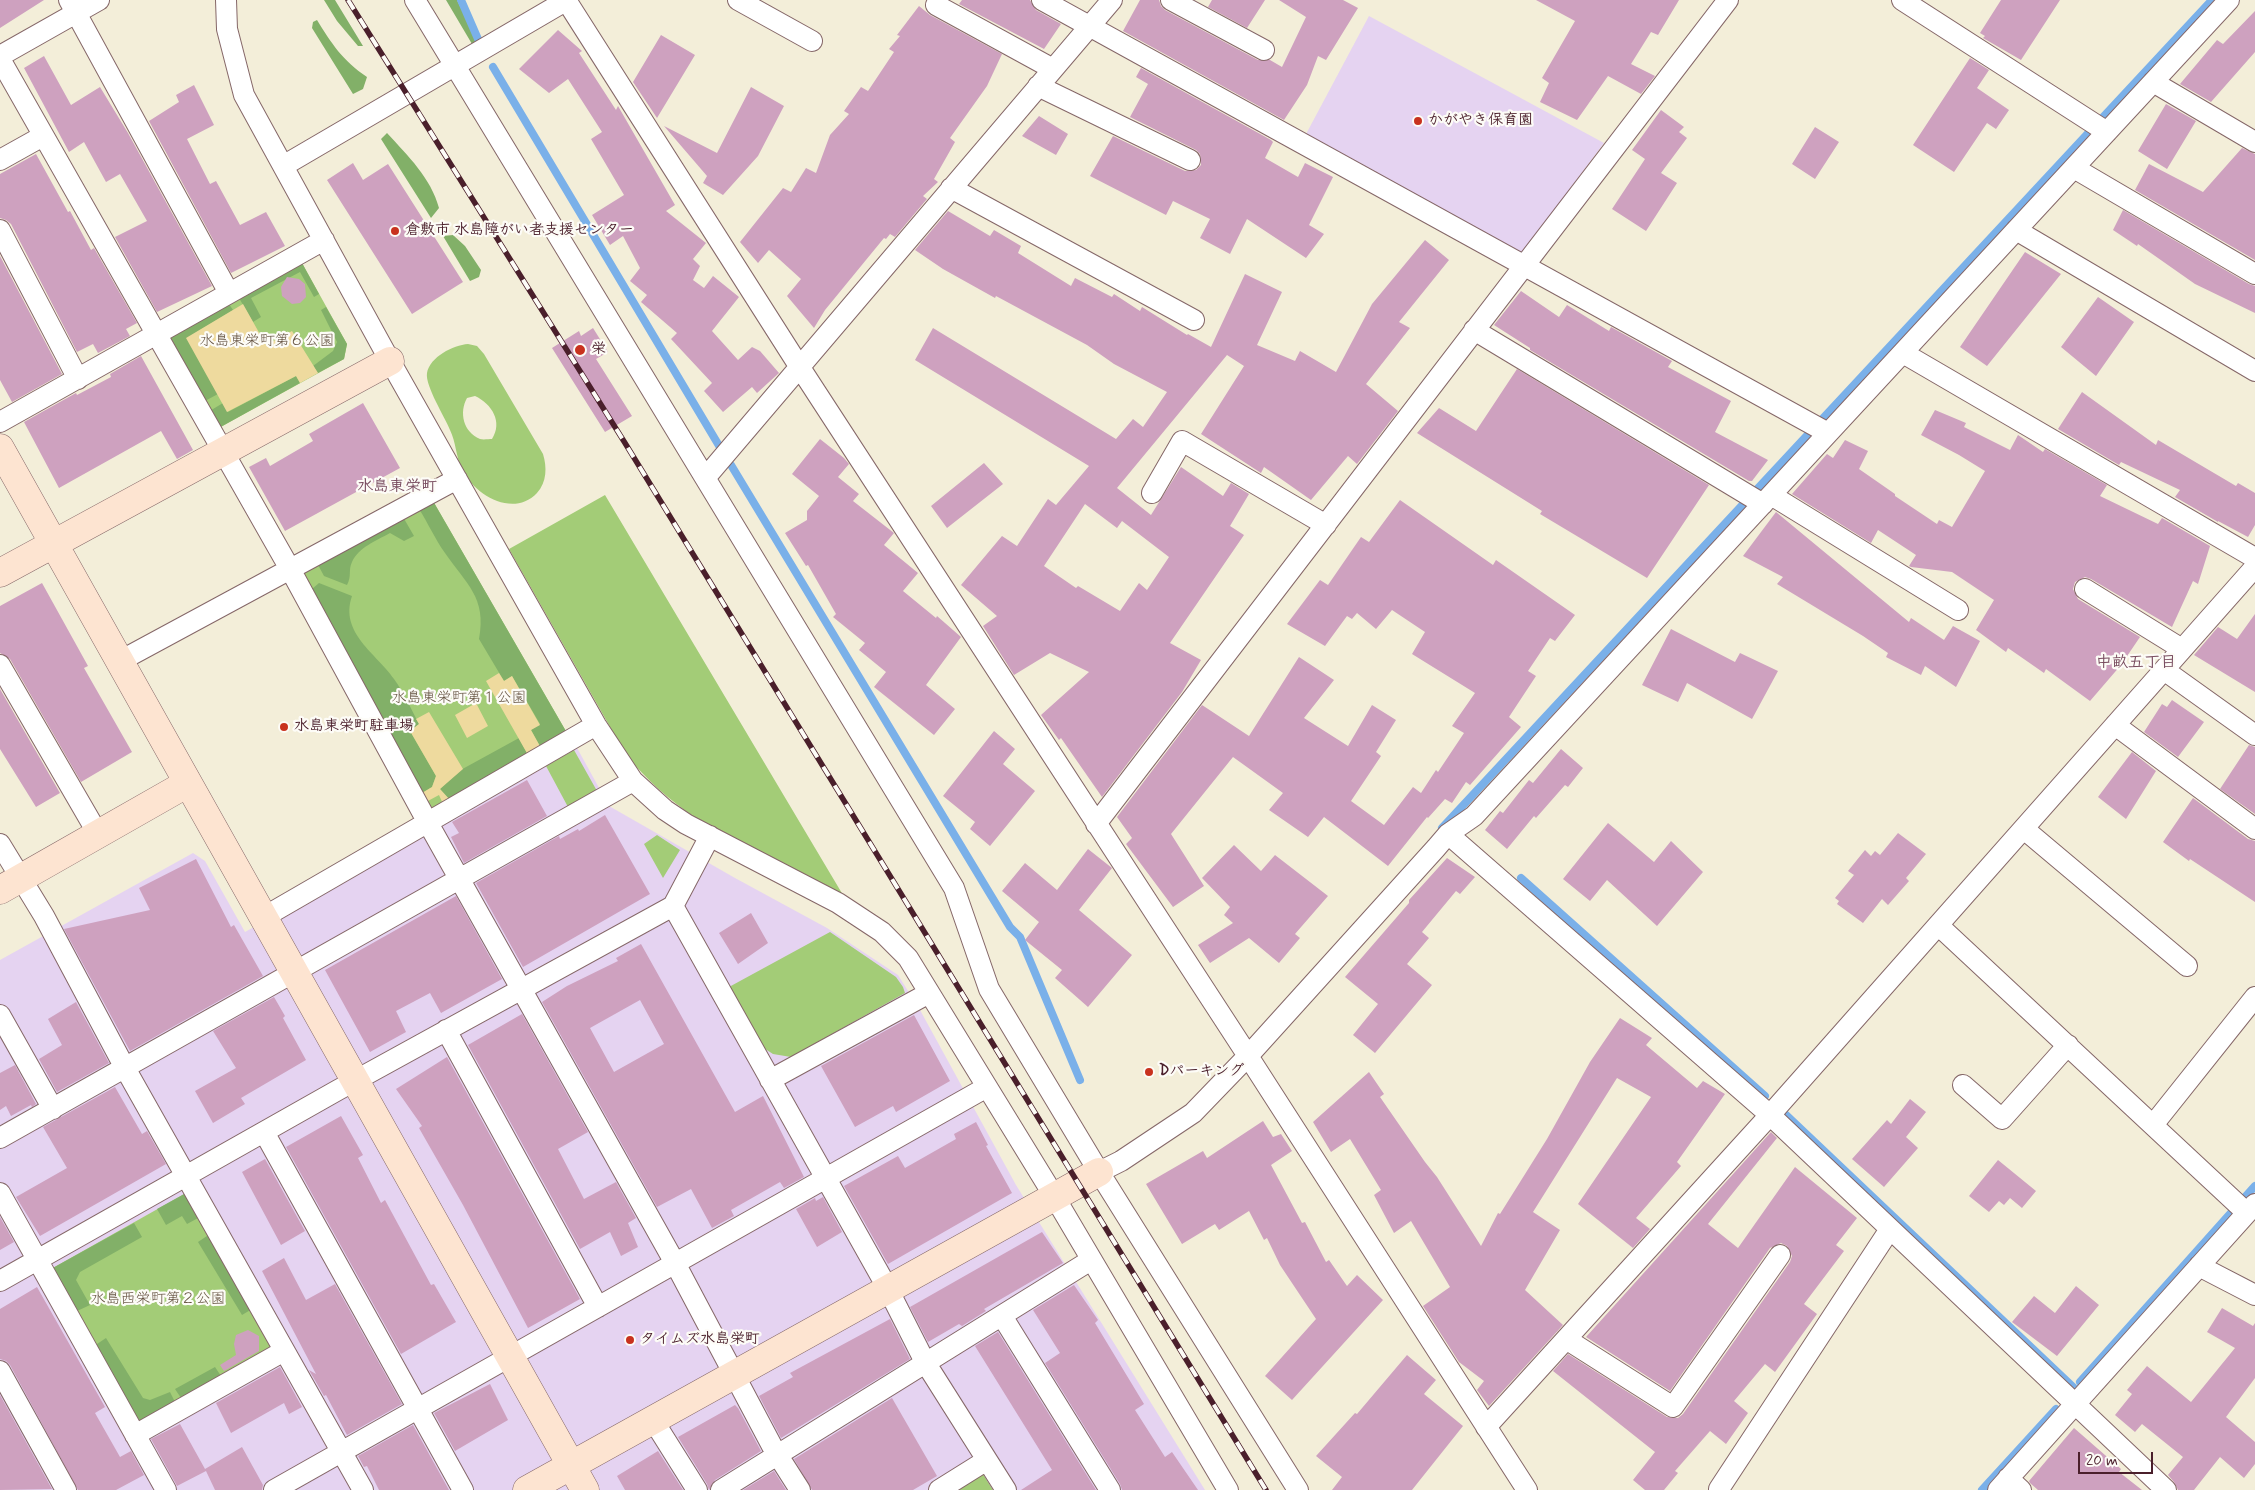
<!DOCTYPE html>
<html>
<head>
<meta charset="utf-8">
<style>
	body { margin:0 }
	#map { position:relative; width:2255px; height:1490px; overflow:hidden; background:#f3eed9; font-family:Mynerve,sans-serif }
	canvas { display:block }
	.scale { position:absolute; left:2078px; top:1452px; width:75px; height:22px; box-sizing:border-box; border:2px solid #4a1f2b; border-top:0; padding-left:6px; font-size:15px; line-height:18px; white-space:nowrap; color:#4a1f2b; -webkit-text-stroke:4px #fdfcf7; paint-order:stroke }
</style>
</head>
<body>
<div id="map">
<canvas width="2255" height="1490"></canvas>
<div class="scale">20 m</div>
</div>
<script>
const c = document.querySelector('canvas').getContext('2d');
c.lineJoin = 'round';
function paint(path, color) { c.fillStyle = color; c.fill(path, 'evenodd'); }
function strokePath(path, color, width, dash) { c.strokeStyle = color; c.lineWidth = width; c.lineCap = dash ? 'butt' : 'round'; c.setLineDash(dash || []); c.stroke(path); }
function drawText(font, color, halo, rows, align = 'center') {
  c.font = font + ' Mynerve,"Klee One",sans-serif'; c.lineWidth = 4.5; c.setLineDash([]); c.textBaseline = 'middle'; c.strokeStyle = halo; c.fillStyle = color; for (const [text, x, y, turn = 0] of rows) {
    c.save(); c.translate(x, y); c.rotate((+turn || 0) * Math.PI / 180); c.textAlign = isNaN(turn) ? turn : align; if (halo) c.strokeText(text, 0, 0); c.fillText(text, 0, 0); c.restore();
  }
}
paint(new Path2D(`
	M1369,16l235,127 -82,110 -217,-117z
	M576,746l33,60 126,72 92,50 71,47 22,35 96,175 189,305h-1205v-530l193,-107 12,8 40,71z`), '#e5d3f1');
paint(new Path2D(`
	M302,263l45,81 -3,15 -127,70 -49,-91z
	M468,344l9,2 7,8 59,100c4,13 4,28 -6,39 -24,25 -62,2 -75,-23 -6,-13 -6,-28 -12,-40 -5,-13 -25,-44 -23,-57 3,-16 26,-28 41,-29zM475,396c17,8 28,26 17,43 -3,0 -9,1 -12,0 -17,-7 -21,-27 -13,-41z
	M605,495l238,400 -147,-77c-27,-18 -49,-38 -70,-63l-117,-206z
	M433,501l134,232 -136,78 -129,-240z
	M574,750l23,41 -29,16 -22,-41z
	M657,835l23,15 -17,28 -19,-34z
	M830,932l66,45 7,10 2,6 -114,64 -18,-3 -14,-9 -30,-58z
	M186,1193l87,154 -135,76 -87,-154z
	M981,1471l12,19h-42z`), '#a3cc77');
paint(new Path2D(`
	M324,0h11l28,46h-5l-21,-25z
	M446,0h11l20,41 -5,3z
	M317,20c15,24 25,40 50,57l-4,12 -10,5 -41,-66 1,-6z
	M387,133c21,23 44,45 52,75l-8,10 -50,-79z
	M453,235l12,11 16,24 -2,7 -9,4 -27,-45z
	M302,263l17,31 -5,3 -14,-25 -49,26 10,19 -8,5 -14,-24z
	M229,304l4,6 -46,28 31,56 -15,8 -35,-64z
	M326,307l21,37 -3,15 -26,14 -5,-7 20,-15 4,-9 -16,-32z
	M296,376l4,7 -83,46 -9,-17 15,-9 5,9z
	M433,501l134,232 -26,15 -10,-18 9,-6 -28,-48 -8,5 -25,-42c8,-42 -13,-55 -34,-86 -10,-14 -17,-30 -26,-44z
	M403,517l11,19 -10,5 -14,-8c-14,8 -31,14 -38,29 -4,8 0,14 -5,23l-23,-9 -7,-13z
	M319,583l33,13c-13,37 25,58 42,83 10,14 17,30 25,45l-9,7 26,45 -4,11 -10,6 -110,-204z
	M519,738l9,17 -78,45 -10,-11 17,-17z
	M186,1193l14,24 -13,7 -5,-8 -16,9 -9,-16z
	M134,1223l8,14 -62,35 -4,8 14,25 -15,7 -24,-43z
	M210,1234l42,75 -10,6 -44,-73z
	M106,1338l37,60 7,2 20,-8 5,10 -37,21 -44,-77z
	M215,1367l6,9 -40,22 -6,-9z`), '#82b068');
paint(new Path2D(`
	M243,304l23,41 26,-14 26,42 -18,10 -4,-7 -69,36 -41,-74z
	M499,673l5,8 8,-5 28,49 -9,5 10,18 -13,7 -42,-74z
	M476,703l12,23 -21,12 -12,-23z
	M429,712l34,57 -23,20 10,11 -7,4 -4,-9 -13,7 -4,-9 10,-6 4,-11 -26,-45 9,-7 -3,-5z`), '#eeda9e');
strokePath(new Path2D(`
	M461,0l17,39
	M493,67l228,382
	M731,465l279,462 10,10 60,143
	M1442,828l770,-828
	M1521,878l244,218
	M1786,1115l288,273
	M2080,1382l175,-196
	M1982,1490l74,-81`), '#7ab0e9', 8);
paint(new Path2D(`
	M0,0h44l-44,28z
	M962,0h68l6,10 25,14 -17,25 -85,-45z
	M1140,0h19l2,6 4,4 93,50h12l12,7 24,-50 -27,-17h64l15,8 -32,52 -8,-4 -11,29 -23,35 -161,-89z
	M1212,0h53l-18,28 -39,-21z
	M1536,0h143l-21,35 -7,-3 -20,32 24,12 -14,18 -33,-18 -31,44 -37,-18 9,-19 -7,-5 33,-57z
	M2001,0h59l-39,60 -38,-22 2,-2 -5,-3z
	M919,6l11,9 72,39 -15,32 -37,52 5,4 -21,37 4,3 -15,14 4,3 -32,38 -5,-3 -4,5 -2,-1 -59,72 -11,18 -27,-32 14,-17 -32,-29 -11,13 -18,-21 43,-54 8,4 15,-24 10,5 14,-38 19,-21 -5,-3 17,-24 7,4 26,-39 -5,-3 11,-13 -3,-1z
	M2255,11v41l-44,50 -31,-18 37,-44 6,4z
	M558,30l24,21 -3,2 37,57 2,-4 57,99 -9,6 40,32 -13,16 7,7 -7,14 11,8 9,-12 26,21 -27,34 26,29 14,-13 8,4 19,22 -22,20 -5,-6 -29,25 -19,-21 8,-8 -41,-44 6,-6 -36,-31 6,-7 -17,-14 10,-13 -17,-32 -13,9 -18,-30 32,-20 -33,-56 11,-7 -34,-53 -19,14 -30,-24z
	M661,35l34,20 -38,63 -24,-36z
	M44,56l27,49 29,-18 28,46 84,153 -55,26 -42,-75 32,-16 -27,-47 -14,8 -22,-40 -15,10 -45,-84z
	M1970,58l19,12 -12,18 32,22 -13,19 -9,-6 -33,49 -41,-27z
	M1141,68l130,72 2,2 -8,16 33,19 7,-14 28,14 -24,48 15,9 -18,24 -59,-39 -17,35 -30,-16 10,-19 -37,-18 -7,14 -76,-39 23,-40 72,35 11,-1 5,-5 -1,-11 -4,-4 -66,-33 18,-33 -12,-7z
	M194,85l20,40 -27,14 23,45 6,-3 24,44 26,-13 19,34 -54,27 -82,-152 30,-19 -3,-7z
	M751,87l33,19 -26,50 -35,39 -20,-12 4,-7 -43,-50 53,27z
	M2166,104l30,17 -29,48 -29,-18z
	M1661,110l23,17 -5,5 8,6 -26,35 16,10 -31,48 -34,-22 33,-50 -13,-9z
	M1039,116l29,18 -12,21 -34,-19z
	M1815,127l24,15 -24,37 -23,-15z
	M2242,148l13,6v106l-120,-70 14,-26 54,28z
	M36,154l32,58 2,-1 21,39 3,-2 43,75 -11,6 4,7 -32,17 -5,-9 -16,8 -66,-128 -5,-4 -6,-2v-44z
	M353,163l10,17 25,-16 75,118 -51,32 -85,-134z
	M2123,210l126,74 6,2v27l-60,-29 -57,-40 -1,2 -24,-16z
	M948,211l42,25 4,-6 27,16 -3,7 53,33 4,-8 37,19 2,-3 26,17 2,-4 45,28 1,-1 23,13 34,-73 37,18 -25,53 38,16 5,-10 36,21 36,-68 53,-64 24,20 -50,62 11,6 -44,56 32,27 -41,53 -9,-8 -37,44 -47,-33 -3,6 -60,-39 43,-68 -17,-11 -110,133 34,27 30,-48 42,29 8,-13 18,11 -19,32 14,9 -74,108 31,17 -19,32 -80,105 -41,-59 -2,2 -18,-25 48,-43 -39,-19 -36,22 -31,-49 14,-10 -36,-31 41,-49 15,10 31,-47 8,6 33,-39 -174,-106 18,-32 183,111 17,-20 10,8 24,-35 -53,-28 -27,-19 -91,-49 -1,2 -52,-29 -28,-19zM1085,504l32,24 5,-7 47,36 -22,33 -8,-7 -19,28 -42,-25 -2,2 -32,-22z
	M2025,252l36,22 -74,92 -27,-19z
	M0,256l62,118 -50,28 -12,-22z
	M287,277l12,2 6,5 1,13 -6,6 -8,1 -10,-8 -1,-9z
	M1521,291l38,26 8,-12 42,26 2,-4 61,34 -4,6 63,34 -16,31 53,28 -16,21h-3l-219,-131v-2l-36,-23z
	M2098,297l36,25 -38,54 -35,-29z
	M593,328l15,24 -12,7 36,57 -27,16 -53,-84 27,-17 2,5z
	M141,356l52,94 -16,9 -16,-28 -102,57 -35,-66 52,-29 1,2 34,-18 -1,-3z
	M1517,369l192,116 -62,93 -107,-64 2,-3 -125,-78 22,-25 37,23z
	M2082,392l74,53 2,-5 78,46 2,-3 17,10v32l-7,12 -30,-16v1l-43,-25 5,-7 -59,-28 -2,3 -61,-36z
	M363,403l37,65 -115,63 -36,-64 17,-9 4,8 43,-25 -4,-7z
	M1935,410l31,13 -2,4 46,23 8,-15 25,17 2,-3 62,36 -7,11 58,28 4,-6 48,28 -12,38 -5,-3 -21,46 -81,-48 -6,-2 -10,5 -2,7 5,10 62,38 -19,28 -31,36 -44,-32 -2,4 -36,-25 -2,4 -30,-22 18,-30 -42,-28 -41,-5 -2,-1 7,-11 -38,-25 -7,13 -79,-49 35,-40 6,4 12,-18 23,11 -9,18 36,25v2l42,28 2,-4 13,7 33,-56 -26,-16 -38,-20z
	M820,439l24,19 5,6 -11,13 21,17 -6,7 41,32 -10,12 34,28 -15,18 33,27 1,-2 24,21 -35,48 29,24 -21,26 -60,-48 12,-15 -27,-22 6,-7 -32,-26 3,-3 -28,-49 -2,1 -21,-33 22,-13v-9l12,-15 -27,-22z
	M984,463l19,21 -56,44 -16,-22z
	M1400,500l93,65 3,-5 79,55 -20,26 -5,-3 -22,33 8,5 -27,41 12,10 -51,58 -4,-3 -14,21 -7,-4 -17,19 -1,-1 -39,49 -64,-49 -16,20 -39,-27 14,-17 -50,-36 -62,77 33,52 -31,21 -47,-63 6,-6 -15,-21 85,-112 47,31 50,-79 35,23 -30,38 44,28 24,-41 24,15 -20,32 5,4 -30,45 33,24 29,-38 8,6 15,-23 2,2 26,-39 -12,-7 23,-33 -63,-39 13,-22 -33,-22 -16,19 -19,-16 -5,6 -5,-3 -22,30 -38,-22 33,-44 8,5 33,-48 8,5z
	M1776,512l133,110 2,-4 33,22 9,-14 27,15 -24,46 -31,-21 -4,9 -35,-18 2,-4 -25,-17 -86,-52 6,-7 -40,-21z
	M42,583l46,83 -4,2 48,84 -51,30 -71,-123 -10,-6v-47z
	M2255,614v78l-61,-37 24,-28 19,12z
	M1671,629l64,33 5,-9 38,18 -26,48 -65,-36 -9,19 -36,-17z
	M0,689l60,104 -24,14 -36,-58z
	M2172,700l32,22 -26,35 -34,-25 18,-28 5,3z
	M994,731l21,18 -12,15 32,27 -45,55 -20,-17 5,-7 -32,-26z
	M2249,745l6,2v67l-35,-25z
	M1561,749l22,19 -15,19 -3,-2 -29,33 -2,-2 -27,33 -22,-19 15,-19 3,2 26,-33 4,3z
	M2132,752l24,19 -30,48 -28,-22z
	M527,780l20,36 -83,47 -13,-26 8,-4 -7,-11z
	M2193,798l55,41 7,2v61l-65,-43 -1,2 -26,-19z
	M605,815l45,79 -127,73 -47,-84 83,-47 1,3 18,-10 1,2z
	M1608,823l46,39 17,-21 32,31 -46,54 -50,-46 -17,21 -27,-22z
	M1898,833l28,21 -20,24 3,3 -21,24 -6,-6 -19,24 -26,-19 2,-3 -4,-3 19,-23 -6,-4 17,-21 6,6 4,-5 5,4z
	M1234,845l27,26 14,-16 53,41 -33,38 5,4 -21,25 -30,-25 -39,25 -12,-18 35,-22 -9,-8 6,-8 -28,-29z
	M1088,849l24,19 -33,42 53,45 -44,52 -33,-29 7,-8 -37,-30 14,-18 -37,-31 23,-28 32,27z
	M1447,858l28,19 -15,17 -4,-3 -34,41 7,6 -22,26 25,21 -57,68 -22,-18 25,-31 -33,-27 64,-74v-3z
	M196,859l35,68 3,-2 29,51 -133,75 -66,-122 86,-19 -11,-22z
	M456,896l46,83 -61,34 -11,-20 -34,18 10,21 -36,20 -45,-82z
	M751,913l17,30 -30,21 -19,-31z
	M641,944l94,168 28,-16 41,81 -20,11 -4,-6 -49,28 3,6 -22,12 -21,-39 -34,18 -115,-205 25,-16 51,-25 -2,-3zM640,1000l24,44 -50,28 -24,-44z
	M274,997l11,19 -2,2 23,42 -65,38 4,6 -32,19 -18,-32 41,-23 -23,-37z
	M76,1002l33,61 -52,29 -18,-33 23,-14 -14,-26z
	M522,1014l66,118 -30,17 26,50 32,-17 20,36 -8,5 10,24 -17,9 -11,-24 -30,17 -112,-204z
	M914,1015l36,66 -54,31 -3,-6 -38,21 -34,-61z
	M1620,1018l32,20 -6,7 51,43 6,-7 22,13 -48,68 4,4 -45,52 14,11 -17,19 -55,-44 73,-107 -34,-19 -84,134 27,18 -35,60 38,35 -74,81 -12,-16 7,-9 -25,-19 -36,-56 27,-19 -39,-66 -17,12 -20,-38 7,-5 -31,-51 -19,13 -18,-30 56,-50 15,22 -4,3 45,65 12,15 44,69 17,-33 2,1 47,-75 43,-77z
	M447,1057l133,242 -52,29 -65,-123 -44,-77 3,-2 -26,-37z
	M15,1065l21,39 -4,3 -1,-2 -20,11 -5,-10 -6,4v-37z
	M115,1087l27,47 5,-3 19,33 -126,72 -24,-39 51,-29 -24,-41z
	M1910,1099l16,13 -20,25 12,11 -34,39 -32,-28 35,-39 4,4z
	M341,1116l22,39 -5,3 23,45 4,-3 46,85 3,-1 22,38 -55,32 -115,-207z
	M1263,1121l10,16 8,-3 11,17 -21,14 31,58 3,-1 21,40 3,-2 18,26 10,-11 26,25 -91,100 -27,-24 51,-57 -36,-54 -13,-27 -3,2 -15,-29 -30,19 -4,-6 -33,20 -36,-60 57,-33 4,7z
	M976,1122l12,23 -2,1 26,47 -124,71 -44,-78 54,-30 7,12 51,-29 -2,-5z
	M1771,1132l6,6 -69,86 30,24 57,-81 62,51 -21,27 8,6 -40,53 13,10 -42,58 -10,-8 -31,37 14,12 -22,31 -16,-13 -35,40 3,2 -14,17h-19l-12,-10 22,-28 -102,-81 15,-17 99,63 11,1 5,-4 107,-152 2,-6 -5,-10 -6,-3 -11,5 -100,143 -84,-54z
	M265,1159l40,72 -24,14 -39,-73z
	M1998,1160l38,31 -14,17 -12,-10 -6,7 -5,-4 -10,11 -20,-16z
	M823,1197l19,35 -25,15 -21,-38 19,-11 1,3z
	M0,1217l14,25 -14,8z
	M1042,1232l21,31 -79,46 2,2 -24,15 -3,-2 -31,18 -18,-35z
	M284,1258l22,42 29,-16 67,120 -55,31 -21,-40 -2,1 -15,-26 7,4 -54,-103z
	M1074,1285l24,35 -3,3 49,81 -9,6 30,47 7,-5 26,38h-76l-2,-6 -75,-121 15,-10 -27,-43z
	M2076,1286l23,19 -42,51 -45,-34 22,-26 21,17z
	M37,1287l68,120 -10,6 25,44 11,-6 13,24 -28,15h-38l-68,-125 -4,-4 -6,-2v-50z
	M2222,1308l31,18 2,-3v55l-29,39 29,25v22l-11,14 -24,-21 -26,33h-16l-4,-8 -6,-7 15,-18 -41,-33 -7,8 -20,-17 17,-21 -5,-4 20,-24 44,36 44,-54 -28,-16z
	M890,1319l20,40 -129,79 -22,-42 34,-19 -3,-4z
	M248,1330l11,6v15l-35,20 -4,-6 16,-10 -2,-11 2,-9z
	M998,1332l98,158h-75l31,-20 -77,-124z
	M1407,1355l29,25 -12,14 39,32 -51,64h-80l10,-13 -26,-21 39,-43 2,1z
	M280,1367l22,40 -13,7 -5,-11 -53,30 -15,-30z
	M490,1384l18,36 -53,31 -21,-38z
	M0,1395l52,94 -52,1z
	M892,1398l45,78 -24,14h-101l-18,-31z
	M735,1405l3,3 23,43 -46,29 -6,10 -2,-6 -29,-47z
	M180,1424l25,45 37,-22 21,38 -1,5h-47l-9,-19 -29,15 -26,-47z
	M413,1425l36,65h-70l-12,-24 -3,1 -6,-11z
	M2074,1428l47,41 -2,3 23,18h-104l-8,-7 -1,-2z
	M658,1451l25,39h-58l-8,-14z
	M774,1471l12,19h-43z`), '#cea1bf');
const street = new Path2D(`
	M69,0l160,293
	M226,0l1,29 17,66 146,266 206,364 37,56 32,29 21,14 152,79 44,29 26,26 146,238 174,294
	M415,0l539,888 35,101 110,183 199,318
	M566,0l233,366 449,690 279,434
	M738,0l74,41
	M1042,0l786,433
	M1171,0l93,50
	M1902,0l205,132
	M936,5l117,64
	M0,56l99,-56
	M0,59l290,510 138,254 247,440 97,183 28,44
	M2153,82l102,60
	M1038,86l152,74
	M0,160l43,-24
	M283,166l284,-166
	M2074,168l181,106
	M951,188l243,132
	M0,230l78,149
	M2016,230l239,141
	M1474,330l289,174
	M1903,353l352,205
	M0,422l324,-182
	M706,477l406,-477
	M1152,493l30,-52 144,84
	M1771,495l187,115
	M2085,589l97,60
	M120,661l337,-182
	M0,665l98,169
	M2164,670l91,65
	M2115,725l140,104
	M1096,824l632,-824
	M2024,829l163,137
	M1448,834l322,281 396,375
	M0,844l44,72 81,152 238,422
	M673,906l215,383 37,73 81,128
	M264,917l332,-192
	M1938,925l309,288
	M0,1015l53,94
	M446,1030l152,277
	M770,1080l159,-87
	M1963,1085l39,34 66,-74
	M2153,1125l102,-128
	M264,1132l199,358
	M0,1138l633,-357
	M1099,1172l22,-11 72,-48 55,-57 188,-208 12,-14 26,-18 755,-816
	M0,1193l166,297
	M2199,1266l56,29
	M0,1281l338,-191 335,-184 37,-70
	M1002,1316l108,174
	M1566,1339l107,68 107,-152
	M0,1371l66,119
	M653,1420l44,70
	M1486,1427l284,-312 485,-548
	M135,1435l149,-84
	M2008,1478l13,12
	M1719,1489l171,-260
	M274,1490l713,-403
	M721,1490l370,-230
	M939,1490l48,-30
	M1998,1490l257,-286`);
const secondary = new Path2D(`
	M0,448l585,1042
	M0,573l390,-212
	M0,890l188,-107
	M527,1490l572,-318`);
strokePath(street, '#856768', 22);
strokePath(secondary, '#856768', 29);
strokePath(street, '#fff', 20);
strokePath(secondary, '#fde4d1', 28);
const rail = new Path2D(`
	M348,0l277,443 641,1047`);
strokePath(rail, '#4a1f2b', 5.5);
strokePath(rail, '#fdfcf7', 4, [11]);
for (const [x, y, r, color] of [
	[1418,121,5,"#c8321e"],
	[395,231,5,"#c8321e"],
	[580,350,6,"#c8321e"],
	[284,727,5,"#c8321e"],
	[1149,1072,5,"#c8321e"],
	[630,1340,5,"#c8321e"]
]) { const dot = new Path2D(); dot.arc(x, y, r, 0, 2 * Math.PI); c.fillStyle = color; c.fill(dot); strokePath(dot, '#fdfcf7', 2); }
drawText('bold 15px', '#4a1f2b', '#fdfcf7', [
	["かがやき保育園",1428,121],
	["倉敷市 水島障がい者支援センター",405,231],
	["栄",591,350],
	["水島東栄町駐車場",294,727],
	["Dパーキング",1159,1072],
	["タイムズ水島栄町",640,1340]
], 'left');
drawText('15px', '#655342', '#fdfcf7', [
	["水島東栄町第６公園",267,342],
	["水島東栄町第１公園",459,699],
	["水島西栄町第２公園",158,1300]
]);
drawText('bold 16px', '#784c5f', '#fdfcf7', [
	["水島東栄町",397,488],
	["中畝五丁目",2136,664]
]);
</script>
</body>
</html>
